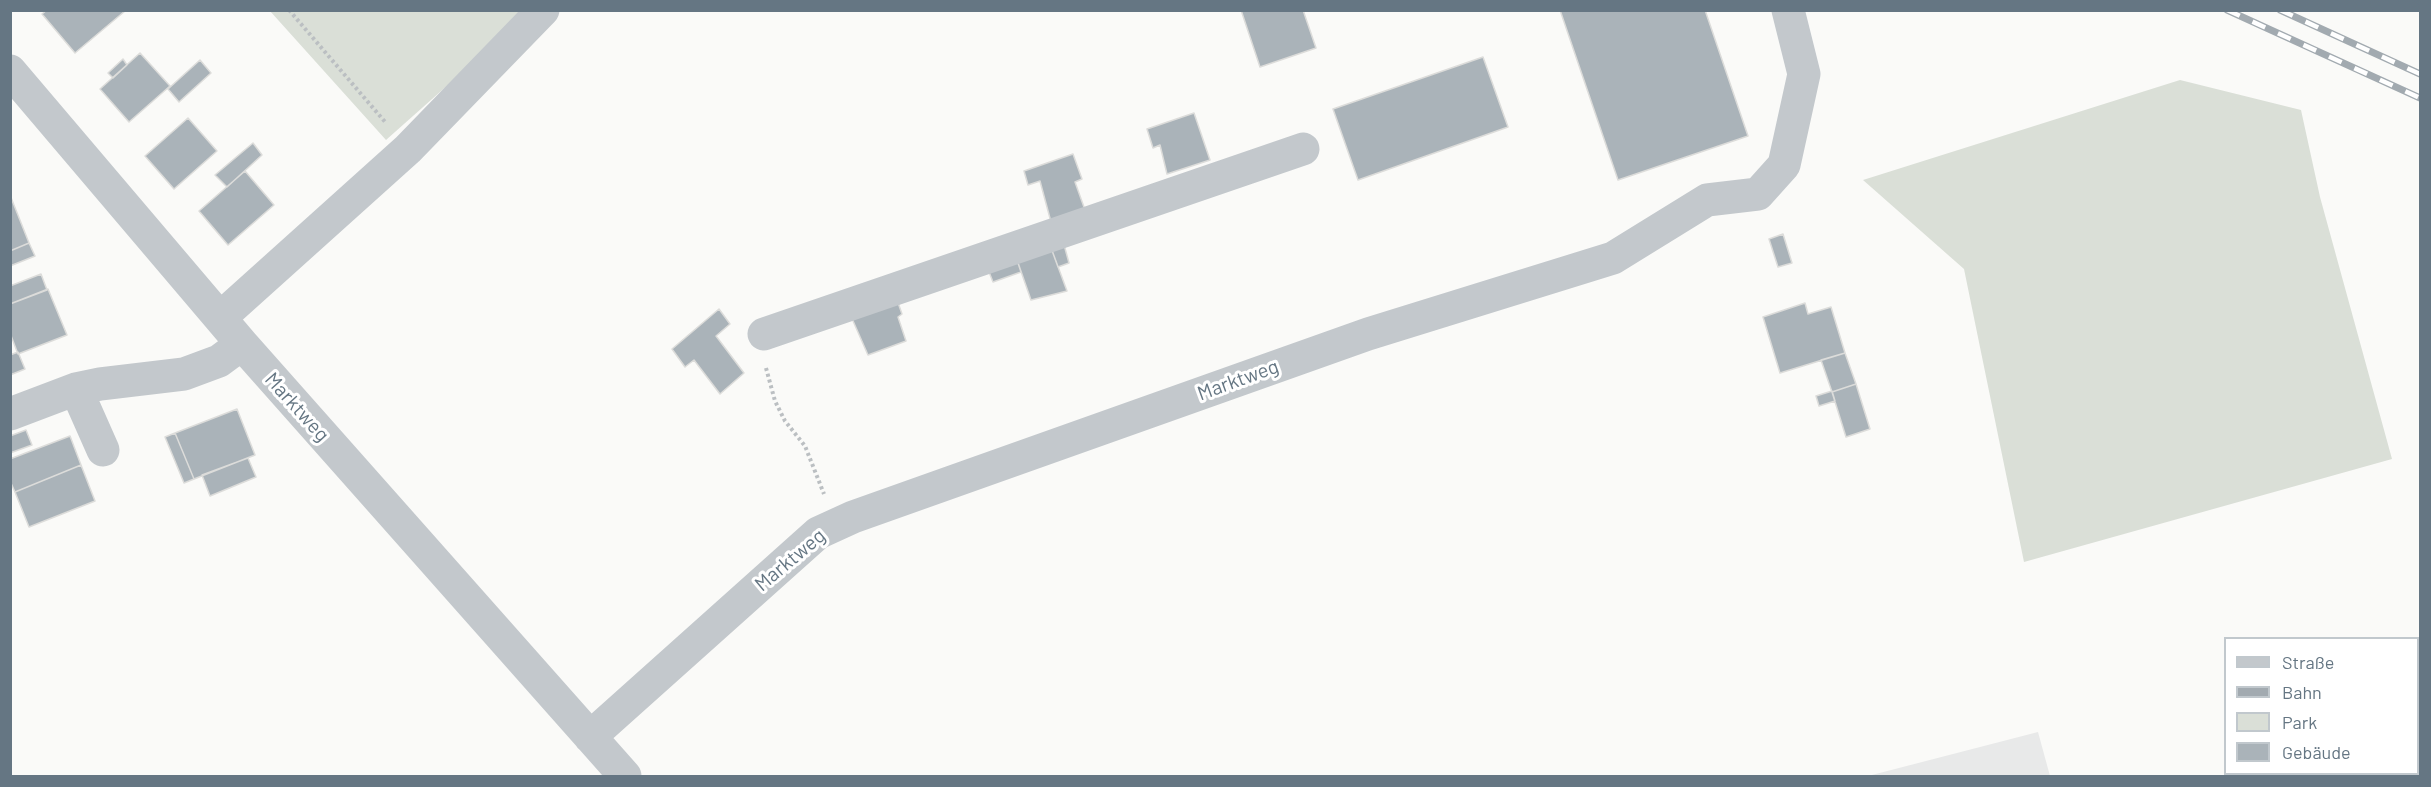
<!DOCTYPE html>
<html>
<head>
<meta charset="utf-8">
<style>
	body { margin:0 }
	#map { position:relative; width:2431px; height:787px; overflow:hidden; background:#fafaf8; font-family:Barlow,sans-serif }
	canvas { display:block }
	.frame { position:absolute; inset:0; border:12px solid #657683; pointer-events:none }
	.legend { position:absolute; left:2224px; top:637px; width:195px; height:138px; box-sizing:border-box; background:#fff; border:2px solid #c1c8cd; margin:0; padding:8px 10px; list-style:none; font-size:18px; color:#657683 }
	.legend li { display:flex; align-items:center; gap:12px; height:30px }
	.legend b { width:30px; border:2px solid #c1c8cd }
</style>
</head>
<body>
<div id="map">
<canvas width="2431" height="787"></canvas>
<div class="frame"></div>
<ul class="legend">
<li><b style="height:8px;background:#c3c8cc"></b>Straße</li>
<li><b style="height:8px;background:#a2aab0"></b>Bahn</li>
<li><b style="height:16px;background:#dadfd7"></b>Park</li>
<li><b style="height:16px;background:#aab3b9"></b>Gebäude</li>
</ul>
</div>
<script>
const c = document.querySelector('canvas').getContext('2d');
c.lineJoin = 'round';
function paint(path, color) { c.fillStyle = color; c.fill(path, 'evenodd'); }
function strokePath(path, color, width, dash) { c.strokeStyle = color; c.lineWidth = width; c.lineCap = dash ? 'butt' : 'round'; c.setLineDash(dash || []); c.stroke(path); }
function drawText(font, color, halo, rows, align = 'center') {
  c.font = font + ' Barlow,sans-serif'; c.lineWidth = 6; c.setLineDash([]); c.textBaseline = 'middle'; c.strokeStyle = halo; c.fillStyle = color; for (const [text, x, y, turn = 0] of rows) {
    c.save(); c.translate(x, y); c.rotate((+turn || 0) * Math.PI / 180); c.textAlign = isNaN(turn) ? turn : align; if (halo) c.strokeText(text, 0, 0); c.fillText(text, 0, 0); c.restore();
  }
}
paint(new Path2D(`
	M2038,732l12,44h-182z`), '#e8e9e9');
paint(new Path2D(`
	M270,11h261l-145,129z
	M2180,80l121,30 19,87 72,262 -368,103 -60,-293 -101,-89z`), '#dadfd7');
const building = new Path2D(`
	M47,10h77l1,1 -50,42 -33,-39z
	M1241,10h62l13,38 -56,19z
	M1560,10h145l43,126 -130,44z
	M140,53l30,33 -41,36 -29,-33z
	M1483,57l25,70 -150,53 -25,-71z
	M123,59l4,6 -14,13 -5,-5z
	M200,60l11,13 -32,29 -11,-13z
	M1194,113l16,47 -43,14 -7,-29 -7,3 -6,-19z
	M188,118l29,33 -43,38 -29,-33z
	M253,143l9,12 -35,32 -12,-12z
	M1073,154l9,25 -7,3 10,28 -34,12 -11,-41 -12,4 -4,-14z
	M245,171l29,34 -46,40 -29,-34z
	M10,195l19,48 -19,8z
	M1783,234l9,29 -14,4 -9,-28z
	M1063,241l6,22 -11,4 -8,-22z
	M29,243l6,13 -25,10v-15z
	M1050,245l17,46 -36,9 -15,-43z
	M1016,257l5,15 -28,10 -6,-15z
	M41,274l6,16 -37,14v-18z
	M48,289l19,46 -49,19 -8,-21v-29z
	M896,297l6,17 -4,3 8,24 -38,14 -18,-41z
	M1805,303l3,11 23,-7 14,46 -65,20 -17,-56z
	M719,309l11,15 -14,12 28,37 -24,21 -26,-34 -9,7 -13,-18z
	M18,352l7,17 -15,6v-20z
	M1845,353l11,31 -24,8 -11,-32z
	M1856,384l14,45 -24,8 -14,-45z
	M1832,391l3,10 -16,5 -3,-10z
	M237,409l18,46 -61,24 -19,-46z
	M26,430l6,15 -22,8v-17z
	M175,433l19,46 -10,4 -19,-46z
	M70,436l11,29 -66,27 -5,-11v-22z
	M248,458l8,19 -46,19 -8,-21z
	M81,465l14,36 -66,26 -14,-35z`);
paint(building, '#aab3b9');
strokePath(building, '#dcdcda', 1.5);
strokePath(new Path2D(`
	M289,10l97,113
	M766,368l9,33 10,20 20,25 19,48`), '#bbbfc2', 4, [3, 3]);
strokePath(new Path2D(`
	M10,71l232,273 383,432
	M220,318l188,-169 135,-139
	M764,334l539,-185
	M76,389l27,61
	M10,414l66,-25 24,-5 84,-10 35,-13 23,-17
	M590,737l228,-204 35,-16 515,-183 245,-76 94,-58 51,-6 26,-29 20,-91 -16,-64`), '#c3c8cc', 33);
const rail = new Path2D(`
	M2227,10l193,88
	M2280,10l140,64`);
strokePath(rail, '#a2aab0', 7);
strokePath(rail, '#fff', 4.5, [14]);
drawText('20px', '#657683', '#fff', [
	["Marktweg",1238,380,-20],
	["Marktweg",297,407,48],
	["Marktweg",790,560,-40]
]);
</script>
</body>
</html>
